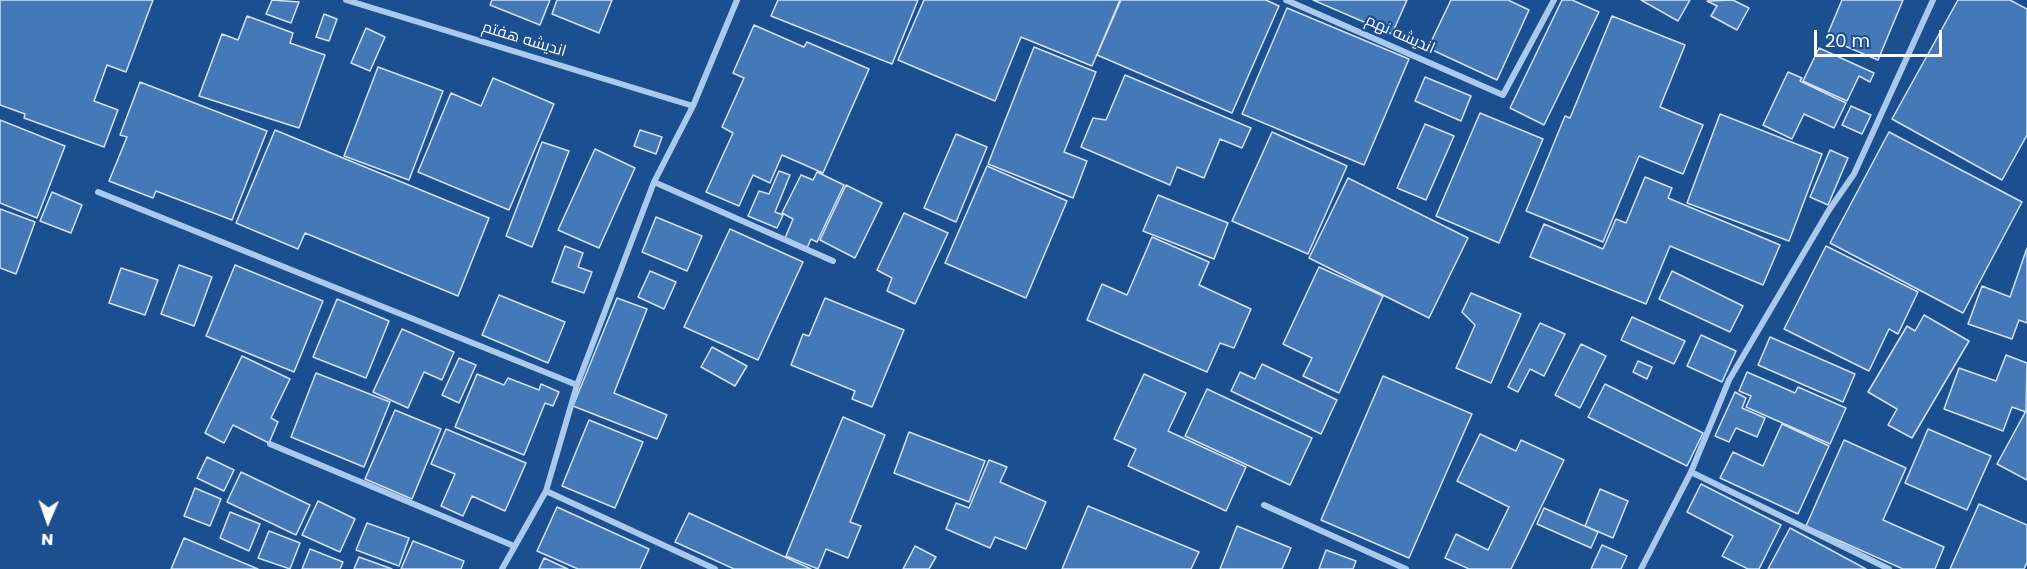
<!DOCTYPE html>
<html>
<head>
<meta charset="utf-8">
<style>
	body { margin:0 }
	#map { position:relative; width:2027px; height:569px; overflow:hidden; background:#1b4f8f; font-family:Poppins,sans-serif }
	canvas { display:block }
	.north { position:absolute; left:18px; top:491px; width:60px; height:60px; -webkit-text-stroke:4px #1b4f8f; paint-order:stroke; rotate:182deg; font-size:16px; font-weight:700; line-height:24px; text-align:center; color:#fff }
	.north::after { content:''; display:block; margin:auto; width:21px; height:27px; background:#fff; clip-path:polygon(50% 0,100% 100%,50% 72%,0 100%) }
	.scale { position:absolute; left:1814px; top:30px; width:128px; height:27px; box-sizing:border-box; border:3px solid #fff; border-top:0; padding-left:8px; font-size:18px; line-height:21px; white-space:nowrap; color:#fff; -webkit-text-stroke:4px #1b4f8f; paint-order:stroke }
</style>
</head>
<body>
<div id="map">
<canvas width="2027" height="569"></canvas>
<div class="north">N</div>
<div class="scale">20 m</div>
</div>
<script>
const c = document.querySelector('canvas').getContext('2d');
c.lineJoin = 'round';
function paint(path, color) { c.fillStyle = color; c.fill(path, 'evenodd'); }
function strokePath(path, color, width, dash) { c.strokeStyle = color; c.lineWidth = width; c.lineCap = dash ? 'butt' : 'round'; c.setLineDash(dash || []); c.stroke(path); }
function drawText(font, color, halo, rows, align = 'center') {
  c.font = font + ' Poppins,Cairo,sans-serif'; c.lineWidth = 4.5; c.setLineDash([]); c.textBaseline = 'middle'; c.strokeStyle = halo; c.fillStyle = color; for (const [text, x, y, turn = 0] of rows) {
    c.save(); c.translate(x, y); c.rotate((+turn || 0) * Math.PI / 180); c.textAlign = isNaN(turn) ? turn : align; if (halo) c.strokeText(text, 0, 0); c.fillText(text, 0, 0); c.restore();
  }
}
const building = new Path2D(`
	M0,0h153l-27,72 -19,-7 -13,36 24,9 -14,37 -80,-29 1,-4 -25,-9z
	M272,0l27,2 -8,21 -25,-9z
	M492,0h58l-10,25 -50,-20z
	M557,0h55l-13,33 -47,-19z
	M778,0h140l-26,64 -121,-48z
	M924,0h196l-28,66 -71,-29 -26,64 -97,-41z
	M1121,0h145l13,6 -47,107 -135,-58z
	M1313,0h94l-15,34z
	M1451,0h57l21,10 -32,70 -69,-32z
	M1562,0h10l27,12 -55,113 -34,-17z
	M1641,0h49l-12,21z
	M1733,0l16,8 -12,22 -26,-14 6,-10 -10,-5z
	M1842,0h61l-25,60 -52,-22z
	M1958,0h52l17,9v126l-25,45 -110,-61z
	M1287,8l122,51 -45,106 -122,-51z
	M324,14l13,5 -8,22 -13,-4z
	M247,16l46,17 -3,10 35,12 -26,73 -100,-32 23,-62 16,6z
	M1612,16l73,29 -25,62 43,18 -20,49 -44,-18 -36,86 -77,-31 39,-95 5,2z
	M754,25l50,22 3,-5 62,27 -46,104 -41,-18 -12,28 -17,-8 -14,31 -33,-14 27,-59 -11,-6 22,-49 -11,-5z
	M366,28l19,9 -15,34 -19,-8z
	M1034,47l62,25 -32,80 23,9 -14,37 -85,-34z
	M1819,48l55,25 -4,9 -11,-6 -12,25 -44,-20z
	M378,67l65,24 -34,89 -65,-24z
	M1788,72l14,6 -2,3 46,22 -12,25 -30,-14 -12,25 -29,-14z
	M1125,75l126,53 -9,20 -22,-9 -16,39 -27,-11 -7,18 -89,-38 12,-29 13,2z
	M1425,77l46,19 -10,25 -46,-20z
	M493,78l61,26 -45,106 -91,-38 33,-79 30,13z
	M140,82l127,49 -35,89 -76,-29 -3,7 -44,-17 18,-44 -7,-2z
	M1851,106l20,9 -9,19 -20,-9z
	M1480,113l63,26 -44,104 -63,-27z
	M1720,114l102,40 -33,87 -102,-38z
	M0,120l65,26 -28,72 -37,-15z
	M1425,124l29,12 -28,64 -29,-12z
	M275,130l214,88 -31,78 -153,-63 -7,16 -62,-26z
	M640,130l22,7 -6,17 -22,-8z
	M1272,132l75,34 -39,88 -76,-33z
	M1889,132l133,70 -59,111 -133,-70z
	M956,134l31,13 -31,75 -32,-14z
	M542,142l27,9 -37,96 -26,-11z
	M595,149l40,19 -36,80 -41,-18z
	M1830,150l18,8 -20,47 -18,-8z
	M987,166l80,35 -41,97 -81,-35z
	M779,171l11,4 -15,37 8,3 -6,13 -29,-12 11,-25 10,3z
	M817,172l27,13 -27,57 -6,-3 -4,9 -22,-10 8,-19 -11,-6 19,-38 12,5z
	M1645,177l27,11 -4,10 112,47 -17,40 -93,-39 -24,58 -116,-47 14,-33 59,25 13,-30 10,4z
	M1348,178l120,60 -39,80 -120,-60z
	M846,185l36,18 -27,55 -35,-18z
	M52,192l30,13 -11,28 -31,-12z
	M1158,195l70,28 -14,36 -71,-28z
	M0,209l35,13 -19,52 -16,-6z
	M904,213l44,20 -33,71 -28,-13 5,-13 -15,-8z
	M656,217l46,19 -15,35 -45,-19z
	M730,229l73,33 -45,98 -74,-33z
	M1152,237l57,25 -10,23 52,24 -17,39 -14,-5 -13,29 -120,-52 15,-36 25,11z
	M565,246l18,7 -5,14 14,5 -8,21 -32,-11z
	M1826,246l92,46 -20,42 -9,-5 -20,42 -85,-42z
	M2027,248v75l-8,-3 -7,19 -44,-15 14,-38 28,11z
	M179,265l33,12 -18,49 -33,-12z
	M235,265l88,36 -29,71 -88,-36z
	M1319,267l64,29 -44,97 -36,-17 9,-18 -29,-14z
	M121,268l37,12 -13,35 -36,-12z
	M650,271l26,11 -12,27 -26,-12z
	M1672,271l71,35 -13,26 -71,-33z
	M1471,293l50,21 -30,69 -35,-15 19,-43 -13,-13z
	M499,295l66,27 -17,41 -66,-28z
	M617,298l30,11 -33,84 53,22 -10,24 -84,-33z
	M825,298l79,32 -32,77 -20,-8 3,-8 -64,-26 12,-31 6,2z
	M337,299l52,22 -23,57 -53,-21z
	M1924,315l45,26 -57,97 -24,-13 9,-16 -29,-17 39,-66 8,5z
	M1632,317l53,24 -11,23 -53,-24z
	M1540,323l25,11 -21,42 -14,-7 -12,23 -10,-5z
	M402,329l52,23 -12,28 -18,-8 -16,36 -35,-16z
	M1701,335l35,16 -14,31 -35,-16z
	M1770,337l85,37 -12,28 -85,-37z
	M1581,344l25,12 -26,52 -25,-13z
	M712,347l35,19 -12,20 -34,-19z
	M2006,355l21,8 -1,49 -14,-5 -9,24 -59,-22 15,-41 37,13z
	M242,356l48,23 -19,39 7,4 -9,21 -36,-18 -9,18 -19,-10z
	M459,358l17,7 -17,38 -17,-8z
	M1638,361l14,6 -5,12 -14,-7z
	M1262,364l75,36 -16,34 -90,-43 9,-19 15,7z
	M1747,372l48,21 3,-6 48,21 -16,36 -84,-37 5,-11 -12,-5z
	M316,373l74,29 -26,65 -73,-30z
	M477,374l27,11 4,-7 31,12 2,-6 18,8 -6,14 -8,-3 -21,52 -69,-28z
	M1144,374l42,19 -18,38 78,36 -20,44 -98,-45 8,-17 -22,-10z
	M1383,376l89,38 -63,144 -88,-38z
	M1605,384l98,49 -16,33 -99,-49z
	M1207,389l105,49 -22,47 -105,-49z
	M1735,392l11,6 -4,10 23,10 -8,19 -21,-9 -7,14 -14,-6z
	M2027,409v71l-30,-16z
	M395,410l46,19 -29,70 -47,-20z
	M843,417l42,18 -35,87 11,4 -13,32 -22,-9 -8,20 -32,-13z
	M589,420l54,22 -28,66 -53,-22z
	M1782,424l47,22 -31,68 -78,-36 13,-26 30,14z
	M446,429l80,34 -21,48 -33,-15 -9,20 -22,-10 14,-32 -24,-10z
	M1928,429l63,27 -24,54 -62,-27z
	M909,432l76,29 -16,41 -75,-29z
	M1480,434l36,17 5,-11 43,20 -53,109h-42l-24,-11 11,-24 32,16 21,-43 -52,-26z
	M1844,440l62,28 -23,52 61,27 -9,22h-32l-97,-43z
	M207,457l27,13 -10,21 -27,-13z
	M989,460l18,7 -7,15 46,20 -20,47 -31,-12 -5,11 -44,-19 10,-26 13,5z
	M241,472l69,33 -14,30 -69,-33z
	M1701,484l80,41 -22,44h-11l-26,-13 11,-20 -46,-24z
	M195,488l26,11 -11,27 -26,-10z
	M1600,489l28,12 -15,37 -28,-12z
	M318,501l37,18 -15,33 -38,-17z
	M1979,504l48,21v37l-3,7h-74z
	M1088,506l111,46 -8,17h-129z
	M557,507l92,42 -9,20h-62l-41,-18z
	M1544,508l54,24 -7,16 -54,-24z
	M230,512l30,12 -11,27 -29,-13z
	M689,513l122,56h-77l-59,-27z
	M367,523l42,15 -10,28 -43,-16z
	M1237,526l54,22 -9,21h-62z
	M1790,528l76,41h-98z
	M269,531l31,12 -10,26 -32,-11z
	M184,538l74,31h-87z
	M413,541l51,20 -3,8h-60z
	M1602,545l25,11 -6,13h-30z
	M915,546l21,11 -7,12h-26z
	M310,549l33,13 -3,7h-38z
	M1326,550l30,11 -3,8h-34z
	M359,557l33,12h-38z
	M544,558l24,11h-29z`);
paint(building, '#4478b7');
strokePath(building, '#cfe3fa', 1.5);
strokePath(new Path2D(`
	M346,0l347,106
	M1286,0l217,95 51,-95
	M654,182l179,79
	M98,192l479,193
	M270,444l244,102
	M1691,472l198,97
	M546,491l169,78
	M1264,505l142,64
	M502,569l44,-78 31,-106 77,-203 39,-76 44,-106
	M1641,569l50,-97 38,-92 100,-170 25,-36 79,-174`), '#a9c9ee', 6);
drawText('16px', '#fff', '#1b4f8f', [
	["اندیشه نهم",1400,35,24],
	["اندیشه هفتم",524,40,17]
]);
</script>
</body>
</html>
